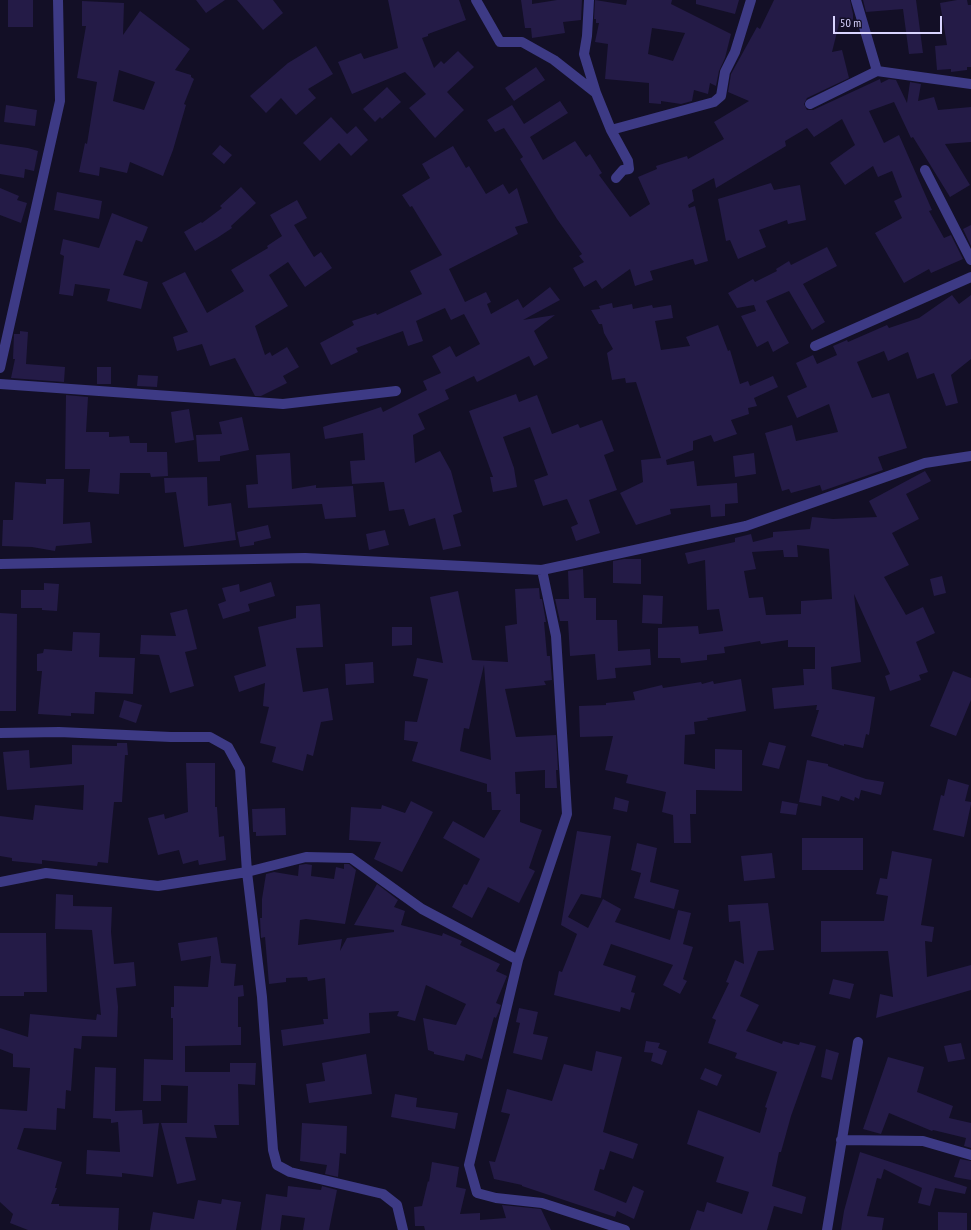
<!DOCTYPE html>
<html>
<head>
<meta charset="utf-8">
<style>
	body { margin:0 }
	#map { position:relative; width:971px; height:1230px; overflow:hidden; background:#130f26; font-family:"PT Sans Narrow",sans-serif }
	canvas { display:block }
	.scale { position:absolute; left:833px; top:16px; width:109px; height:18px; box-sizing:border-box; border:2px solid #d9d4ff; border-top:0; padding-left:5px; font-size:12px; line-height:14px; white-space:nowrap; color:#d9d4ff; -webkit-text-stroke:3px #130f26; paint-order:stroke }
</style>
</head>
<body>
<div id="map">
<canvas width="971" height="1230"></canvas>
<div class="scale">50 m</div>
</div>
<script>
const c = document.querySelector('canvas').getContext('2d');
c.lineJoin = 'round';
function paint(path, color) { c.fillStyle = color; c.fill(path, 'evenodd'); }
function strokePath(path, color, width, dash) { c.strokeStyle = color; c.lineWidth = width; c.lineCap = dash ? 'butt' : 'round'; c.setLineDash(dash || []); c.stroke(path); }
paint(new Path2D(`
	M8,0h25v27h-25z
	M196,0h29l-19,13z
	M237,0h36l10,13 -20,17z
	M388,0h71l7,20 -38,14v2l-6,2 12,30 7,-7 3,3 14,-13 16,16 -27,25 17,18 -29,28 -26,-30 17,-14 -21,-22 -53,22 -14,-32 23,-9 3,6 34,-11z
	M521,0h11v4l25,-4h25l-1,20 -18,2 2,11 -33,5 -1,-10h-6z
	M595,0l31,5 1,-5h45l-1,4 60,30 -6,24 -6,13 -3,15 -6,-3 -2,11 -14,-4 -2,11 -11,3 -20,-3v3l-12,-1v-20l-44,-4 3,-35 -13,-2 4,-19h-3v-4h-2zM652,28l33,5 -12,28 -25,-7z
	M696,0h43l-4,14 -39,-10z
	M774,0h76l3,14v7l-13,-1 -8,32 10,-2 7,28 -42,20 -3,6 3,6h6l67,-31 1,4 8,-4 7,1 11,23 3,-21 11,2 -3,17 16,-4 4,13 33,-3v35l-26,2 25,41 -20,12 -37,-60 -2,1 -17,-36 -25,9 15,32 15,-8 33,75 -3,1 15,27 7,-3 12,24 -32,14 -2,-4 -25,14 -29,-50 27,-15 -8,-17 8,-4 -10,-26 -14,6 -5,-11 -28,19 -15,-22 25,-18 -13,-26 -28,18 -7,-9 -22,13 1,5 -70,42 -2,-10 -22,12 2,11 -6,4 1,3 6,-2 13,55 -13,4 -2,-6 -43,12 3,9 -18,6 -5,-17 -28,20 -6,-9 -12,7 -11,-19 11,-6 -5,-6 3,-2 -25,-35 -37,-60 3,-2 -19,-29 -9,4 -8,-12 25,-15 12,19 36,-23 8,12 -38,24 13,23 32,-19 11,16 4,-3 12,19 -3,2 31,42 20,-13 -12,-27 19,-8 -1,-3 31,-10 1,3 36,-20 -10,-17 35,-21 -21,-9 3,-18 26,-47 3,2z
	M863,0h53l7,53 -14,1 -6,-45 -37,3z
	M957,0h10l1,5h3v62h-4v3l-16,2v-3l-14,1 -2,-24 12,-1 -7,-42z
	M82,1l42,2 -1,32 17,-24 50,38 -15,21 16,5v2l3,2 -10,25 2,1 -13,45 -10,26 -33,-14 -3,11 -27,-6 -1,9 -20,-4 6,-29 2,1 10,-62 -20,-4 9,-52h-4zM119,70l36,12 -11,28 -31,-9z
	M316,46l17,28 -25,15 8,9 -20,17 -15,-17 -15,15 -16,-17 38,-33z
	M536,67l9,13 -31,21 -9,-13z
	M387,87l14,15 -19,17 -2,-2 -5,5 -12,-13z
	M6,105l31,5 -2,16 -31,-4z
	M331,117l16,17 9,-8 12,14 -17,16 -12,-13 -19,18 -17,-18z
	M0,144l28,4 10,3 -4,20 -9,-2 -1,9 -24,-4z
	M220,145l12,10 -8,9 -12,-10z
	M453,146l13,22 3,-2 17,28 17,-10 6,10 8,-6 11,35 -13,4 3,7 -69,35 16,33 21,-10 5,10 -4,2 4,10 27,-15 5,9 27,-21 10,13 -37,20 32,-5 -21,16 14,27 -14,8 -5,-10 -52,26 -3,-6 -29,14 4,9 -31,15 7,15 -12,6 2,28 25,-12 11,20 11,41 -9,3 8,31 -18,4 -8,-32 -26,8 -5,-17 -15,2 -5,-29 -32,2 -2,-23 15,-1 -2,-27 -38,6 -2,-12 58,-20 2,5 44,-22 -4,-9 18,-8 -9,-17 18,-10 6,11 24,-13 -16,-30 -13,6 -6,-12 -29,13 7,20 -15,5 -5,-15 -47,17 2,4 -27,13 -11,-22 34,-18 -2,-4 24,-8 1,2 45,-21 -12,-23 32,-16 -30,-49 -2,1 -8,-12 28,-17 -8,-14z
	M771,183l3,7 26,-5 6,35 -18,4 -1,-4 -28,10 7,17 -28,12 -8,-19 -4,1 -8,-42z
	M241,187l15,16 -25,23 1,2 -15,10 -22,13 -11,-19 17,-10 1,1 20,-15 -2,-2z
	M0,188l19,8 -2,4 10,3 -6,20 -21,-8z
	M57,192l45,9 -3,18 -45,-9z
	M297,200l10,18 -13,7 20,32 7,-5 11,16 -27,19 -17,-25 -19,13 19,31 -33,20 10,29 5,-3 2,4 15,-9 12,20 -16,9 4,7 -26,13h-6l-20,-38 -25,8 -8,-22 -25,7 -4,-14 15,-5 -26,-49 23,-11 22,41 34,-20 3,-2 -13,-21 37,-22 -1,-2 15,-10 -12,-21z
	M112,213l36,14 -6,15 -6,-2 -13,35 25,7 -7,27 -34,-8 3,-12 -35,-5 -2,12 -14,-2 5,-38 -4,-2 3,-15 36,9z
	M971,225v21l-8,-17z
	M827,247l10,19 -34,18 22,38 -13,8 -23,-39 -23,10 23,42 -16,9 -5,-11 -11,6 -16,-31 15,-5 -2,-6 -17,3 -9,-15 25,-14 2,3 22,-11 -1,-2 13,-8 2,4z
	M952,295l7,9 12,-9v64l-20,16 7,28 -12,3 -12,-33 -17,6 -9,-27 -20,9 -4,-10 -27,11 15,36 17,-5 18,55 -29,9 5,13 -61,21 -2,-6 -29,8 -2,-4 -7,2 -17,-58 27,-8 4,16 42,-9 -9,-28 -32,14 -10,-22 20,-9 -11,-24 17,-8 4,9 20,-9 -4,-9 14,-6 1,2 39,-17 2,3 30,-10z
	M612,303l1,5 19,-4 1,5 19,-4 1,3 18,-3 2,13 -18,3 6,29 29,-4 -4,-9 32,-12 10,26 2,-1 10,34 8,-3 2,5 23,-10 5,11 -24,11 3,8 -9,2 1,6 -18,6 6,14 -23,8 -3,-7 -18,6v9l-27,10 1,5 27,-4 3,25 40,-3 1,20 -13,1v12l-14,1 -1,-12 -40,4 1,5 -35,11 -16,-32 23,-11 -2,-22 20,-2 -25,-76 -10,1 -1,-5 -13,2 -5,-27 6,-4 -9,-16 -2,-9h-3l-8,-14 9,-1 -1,-3z
	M20,331l8,1 -2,32 39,3 -1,15 -53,-4 4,-19h-2l1,-25h6z
	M97,367h14v17h-14z
	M138,375l20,1 -1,11 -20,-1z
	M516,394l3,8 18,-7 15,39 26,-10 2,4 22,-8 12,31 -10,4 13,35 -28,10 11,33 -24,8 -5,-14 7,-3 -11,-25 -24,7 -9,-26 14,-5 -18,-48 -27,10 11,31 3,19 -24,5 -3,-15h3l-24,-66z
	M66,395l22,2 -2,35h23v5l20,-1 1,7h17v9h20l1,24 -17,1 -1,-4h-30l-1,21 -31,-2 2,-23h-25z
	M189,409l5,31 -19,3 -4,-31z
	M242,417l7,33 -29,6v5l-22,1 -2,-27 26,-1 -3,-12z
	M290,453l2,36 24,-4v3l37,-2 3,31 -31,2 -3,-15 -74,4 -2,-23 12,-1 -2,-29z
	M754,453l2,21 -21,3 -2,-21z
	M925,471l6,10 -25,13 13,25 -27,14 17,32 -25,12 22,38 17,-8 12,26 -19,9 12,30 -9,3 2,5 -31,11 -5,-15 5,-2 -36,-80 7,68 -30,5 1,22 43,8 -6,38 -3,-1 -3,14 -19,-4v2l-33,-10 8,-26h-3l1,-5 -43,4 -2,-21 32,-3 -1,-16h12v-22h-27v-7l-27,4 -1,-3 -36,6 1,6 -18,2v5l-9,1 -17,2 -1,-5h-22v-30l40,-2 1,8 24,-3 -4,-22 -12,1 -2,-50 -17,4 -3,-11 50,-11v-4l16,-4 2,8 20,-5v-5l37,-3 2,-12 21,2 44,-2 -8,-16zM797,545l32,4 3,50 -31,2v13l-35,1 -3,-18 -14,1 -5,-27 12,-2 -4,-17 31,-2 1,7h14z
	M207,477l1,29 23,-3 5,37 -52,7 -8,-55 -11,1 -1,-15z
	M46,479h18l-1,45 27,-2 2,21 -36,3 -1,5 -23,-4 -30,-1 1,-26h10l2,-38 31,2z
	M268,525l3,13 -17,4v3l-14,2 -3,-15z
	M385,530l4,15 -20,5 -3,-16z
	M624,559h17v25l-28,-1v-22z
	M583,569l1,29h12v22h21l1,31 32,-2 1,16 -36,3 1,10 -19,2 -2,-26 -25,2 -2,-35h-8l-5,-22h14l-1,-28z
	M942,576l4,17 -12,3 -4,-17z
	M271,582l4,14 -27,8 2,7 -27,8 -5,-15 8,-3 -4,-13 17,-4 1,8z
	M44,583l15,1 -2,27 -15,-1v-2h-21v-18h23z
	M539,588l1,11h2l4,23h-2l3,34h3l2,24 -8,1 2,4 -41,4 11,48 40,-2 2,35h-2l1,18h-12v-18l-30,2 1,22h4v28l22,8 -13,38 6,3 -16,32 -31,-16 -16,31 -20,-11 12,-23 3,1 13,-26 -37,-21 10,-17 31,17 17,-28h-9l-1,-18h-4v-8l-75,-23 6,-19 -14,-2 1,-19 12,1 11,-43 -15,-3 4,-18 26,5 -13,-66 28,-6 14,69 36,2 -3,-36 12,-2 -2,-35zM484,665l7,95 -31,-9 4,-23 5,1z
	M643,595l20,1 -1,28 -20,-1z
	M320,604l3,43 -27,1 7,44 25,-4 5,32 -12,2 -8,34 -6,-2 -4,17 -31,-9 4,-15 -16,-4 9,-36 -6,-1 2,-23 -26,9 -5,-16 32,-10 -8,-39 38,-9v-12z
	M187,609l10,40 -12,3 9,34 -24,7 -11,-38 -19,-1 1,-19 35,1 -6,-23z
	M0,613l17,1 -1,97h-16z
	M392,627h20v18l-20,1z
	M73,632l27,1 -1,24 36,1 -2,36 -38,-2 -1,22 -23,-1v3l-33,-2 4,-43h-5v-17l6,-1 1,-4 28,2z
	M373,662l1,21 -28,2 -1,-21z
	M953,671l18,7v22l-15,36 -26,-10z
	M741,679l5,32 -39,7 1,2 -14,2 1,12 -10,1 -1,29 31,5v-20l27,1v41l-46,-1v24h-6l1,29h-17l-1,-28 -11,-3 4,-20 -40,-9 2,-8 -23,-5 8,-34 -33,1 -1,-31 27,-1v-2l29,-3 -2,-8 29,-7 1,3 38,-6 1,2 11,-3 1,3z
	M124,700l18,5 -6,18 -17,-6z
	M769,742l17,4 -7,23 -17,-4z
	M117,743h10l1,12h-3l-3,47h-8l-6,61 -10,-1 -1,4 -55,-6v4l-30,-3v-3l-12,-2v-40l33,4 2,-15 48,5 1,-25 -77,5 -4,-38 26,-2 1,18 42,-4v-19l45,1z
	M807,760l21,4v2l38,13 18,3 -3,13 -20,-5 -2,9 -4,-2 -1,4 -13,-5 -2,5 -17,-5 -1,10 -22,-4z
	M186,763h29v44h2l2,30 5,-1 2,24 -27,5 -1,-5 -15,4 -4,-14 -21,5 -10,-37 16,-4 1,5 23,-7z
	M948,779l21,6 -4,16 6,1v2l-7,33 -31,-7 8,-35 3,1z
	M615,797l14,4 -2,11 -14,-3z
	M411,801l22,11 -31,60 -28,-13 7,-17 -32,-2 2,-33 30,2 1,-4 23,8z
	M782,801l16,3 -2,11 -16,-2z
	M285,808l1,27 -30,1v-4h-3l-1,-23z
	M577,831l34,5 -10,62 -20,-4 -13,23 20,11 15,-29 18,10 -6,13 55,18 8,-30 13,3 -8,31 10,3 -10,32 4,2 -7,13 -17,-9 10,-20 -62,-21 -8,21 33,11 -5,16 4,1 -5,17 -9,-3 -1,5 -66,-17 5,-24 3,1 15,-38 -16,-9z
	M802,838h61v32h-61z
	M637,843l20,5 -7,34 29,8 -5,19 -40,-11 7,-25 -10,-3z
	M892,851l40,8 -11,66 13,2 -2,15 -7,-1 2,36 44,-12v25l-95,28 4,-24 13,3 -5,-46 -67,1v-31h63l4,-25 -12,-2 4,-16 7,1z
	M772,853l3,25 -31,3 -3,-25z
	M306,864l6,1 -1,11 23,3 2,-12 8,2v-5h5l7,6 -11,54 -39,-5 -6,1 -2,25 44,-6 -2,12 7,-13 47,-6v-2l-40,-5 23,-41 21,16 -4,7 11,4 -4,14 41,11 1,-3 19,8 -2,4 40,19 -4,7 11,5 -11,27 5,2 -2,6 -3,7 -2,-1 -12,42 -16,-5 -2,7 -30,-7v-2l-6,-2 -5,-32 33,7 10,-21 -40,-19 -11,36 -18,-5 2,-5 -30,2 1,20 -87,13 -2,-16 43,-6 -1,-5h5l-3,-41 -17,3 -1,-4 -21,1v4l-17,2 -4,-47 -4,1 -1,-20h2v-19l4,-25 8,-2 24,4 1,-11z
	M56,894l17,1v11l39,1 -1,25 3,32 20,-2 2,24 -20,2 2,19 -1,30 -35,-1 -1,13 -7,-1 -3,43 -5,-1 -1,19 -8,-1 -1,22 -32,-2 -7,21 45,13 -7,26h2l-6,16h8v2l60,2 -1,22h-90l-18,-7 3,-9 -13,-12v-93l27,2 3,-43 -17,-1v-13l-13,-5v-21l28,9 2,-23 66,6 1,-6 4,1 -9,-85 -37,-1z
	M768,903l6,47 -16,1 -18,45 19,9 -13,26 36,13 1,-3 16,4 1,-3 16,4 -25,70 -10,36h-2l-7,34 34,11 -4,17 -28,-8 -7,24h-77l7,-20 7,2 3,-10 35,12 7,-22 -33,-10 8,-25 -37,-13 11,-34 62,23 7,-25 -2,-1 12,-35 -42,-14 2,-5 -29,-10 8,-23 -4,-2 17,-35 -3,-1 9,-22 9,4 -4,-43 -11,1 -1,-17z
	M0,933h46l1,59h-23v4h-24z
	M217,937l4,26 15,1 -2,22 9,-1 1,11 -6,1v30h3v18l-56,1v26h45v-9h26l-1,22 -17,-1 1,41h-25l3,13 -32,-1 11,43 -19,4 -16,-61h26l1,-37 -27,-1v16h-18l1,-42 29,1v-42h-2v-11h3v-21l34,1 3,-31 -30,5 -3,-18z
	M833,979l21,5 -4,15 -21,-5z
	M519,1008l19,4 -5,22 15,3 -6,23 -29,-7 7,-30 -4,-1z
	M646,1041l14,2 -2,5 9,3 -5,14 -11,-4 2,-8 -9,-1z
	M961,1043l4,16 -17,3 -4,-16z
	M826,1049l13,4 -7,27 -11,-3z
	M596,1051l26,6 -19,75 35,12 -5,15 -23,-8 -6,19 -4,-1 -6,21 32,13 7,-17 11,5 -10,28 -17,-8 -2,6 -93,-31v-1l-28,-6 -5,-18 6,1 15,-48 -9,-2 6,-23 45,12 12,-37 28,7z
	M366,1054l6,40 -63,9 -3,-19 19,-3 -3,-18z
	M888,1057l36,10 -7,25 36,14 -4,12 22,5v25l-7,-2 2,-8 -33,-8 -1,1 -43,-18 -8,21 -18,-5z
	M95,1067l21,1 -1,43 27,-1 1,14 16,-1 -6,54 -31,-4v4l-36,-3 1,-24 33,2 -2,-30 -7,1v-4l-18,-1z
	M705,1068l17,7 -5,11 -17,-7z
	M395,1094l22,4 -1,9 42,6 -3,16 -64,-12z
	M302,1123l45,3 -1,28 -6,-1 -2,24 -13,-3 2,-9 -27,-4z
	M860,1152l107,35 -2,7 -30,-6 -5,18 -12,-3 4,-15 -38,-19 -3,10 -4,-1 -10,38 17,2 -2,12h-41l3,-19z
	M960,1159l11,2v19l-17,-3z
	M432,1162l27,5 -3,20 10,2 -6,25 20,-1v7l26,-2 -4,-13 39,4 10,21h-126l-1,-4h-9l-1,-19 8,-1 6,-25 1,1z
	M288,1186l33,4 1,-4 15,4 -8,40h-26l2,-12 -23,-3 -2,15h-19l5,-36 21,3z
	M222,1199l19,3 -5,28h-86l3,-18 41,7 4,-19 23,4z
	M938,1212l29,1v17h-29z`), '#241b47');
strokePath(new Path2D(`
	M476,0l24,42h22l32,18 42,33 15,37 17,31 1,8 -6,1 -7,8
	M589,0l-2,36 -3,18 12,39
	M856,0l21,71
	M810,104l67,-33 94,13
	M611,130l103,-28 7,-6 4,-24 10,-20 16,-52
	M925,170l46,90
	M815,346l156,-69
	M0,368l60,-267 -2,-101
	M0,384l283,20 113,-13
	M0,564l305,-6 237,12 204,-44 179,-63 46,-7
	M542,570l14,66 11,178 -49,146 -49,205 8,28 19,5 46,5 83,27
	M0,733l59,-1 112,5h39l18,10 12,22 7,103 15,125 11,153 4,15 13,7 93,22 14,11 6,25
	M0,882l46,-9 112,13 89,-14 59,-15 45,1 71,51 96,51
	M841,1140l82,1 48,14
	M827,1230l31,-188`), '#3d3a85', 10);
</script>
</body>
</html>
